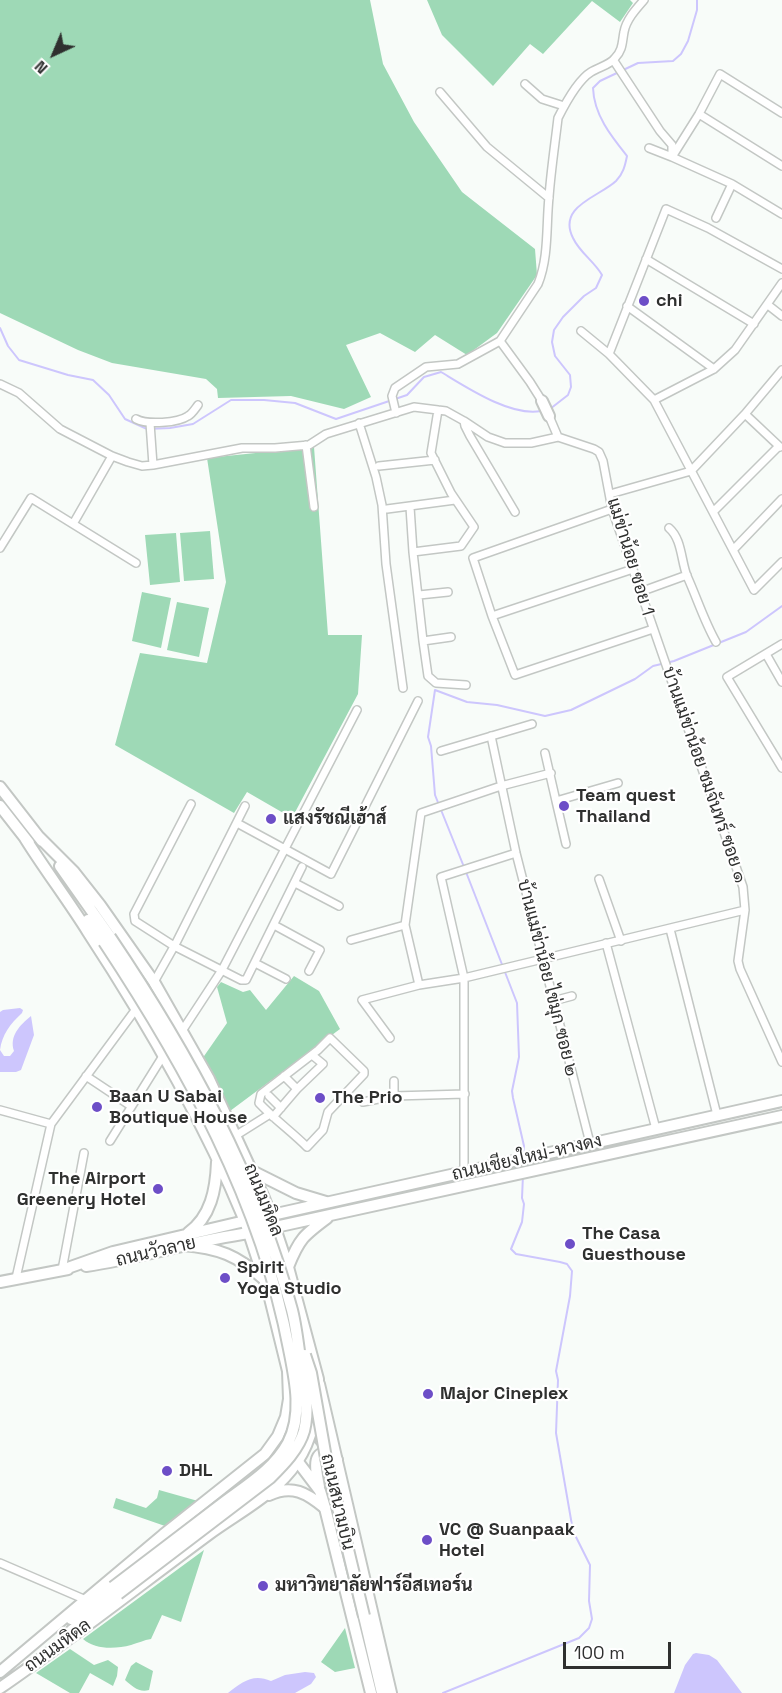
<!DOCTYPE html>
<html>
<head>
<meta charset="utf-8">
<style>
	body { margin:0 }
	#map { position:relative; width:782px; height:1693px; overflow:hidden; background:#f8fcf9; font-family:"Space Grotesk",sans-serif }
	canvas { display:block }
	.north { position:absolute; left:24px; top:24px; width:60px; height:60px; -webkit-text-stroke:4px #fff; paint-order:stroke; rotate:224deg; font-size:16px; font-weight:700; line-height:24px; text-align:center; color:#2f302f }
	.north::after { content:''; display:block; margin:auto; width:21px; height:27px; background:#2f302f; clip-path:polygon(50% 0,100% 100%,50% 72%,0 100%) }
	.scale { position:absolute; left:563px; top:1642px; width:108px; height:27px; box-sizing:border-box; border:3px solid #2f302f; border-top:0; padding-left:8px; font-size:18px; line-height:21px; white-space:nowrap; color:#2f302f; -webkit-text-stroke:4px #fff; paint-order:stroke }
</style>
</head>
<body>
<div id="map">
<canvas width="782" height="1693"></canvas>
<div class="north">N</div>
<div class="scale">100 m</div>
</div>
<script>
const c = document.querySelector('canvas').getContext('2d');
c.lineJoin = 'round';
function paint(path, color) { c.fillStyle = color; c.fill(path, 'evenodd'); }
function strokePath(path, color, width, dash) { c.strokeStyle = color; c.lineWidth = width; c.lineCap = dash ? 'butt' : 'round'; c.setLineDash(dash || []); c.stroke(path); }
function drawText(font, color, halo, rows, align = 'center') {
  c.font = font + ' "Space Grotesk",Sarabun,sans-serif'; c.lineWidth = 4.5; c.setLineDash([]); c.textBaseline = 'middle'; c.strokeStyle = halo; c.fillStyle = color; for (const [text, x, y, turn = 0] of rows) {
    c.save(); c.translate(x, y); c.rotate((+turn || 0) * Math.PI / 180); c.textAlign = isNaN(turn) ? turn : align; if (halo) c.strokeText(text, 0, 0); c.fillText(text, 0, 0); c.restore();
  }
}
paint(new Path2D(`
	M0,0h370l13,64 31,58 48,70 73,57 2,26 -40,58 -30,22 -32,-20 -20,17 -35,-19 -34,12 25,52 -27,12 -53,-13 -73,2 -1,-9 -11,-10 -94,-16 -34,-13 -78,-37z
	M427,0h203l3,3 -13,19 -28,-21 -49,53 -13,-10 -37,42 -51,-51z
	M314,447l14,188h34l-4,59 -66,124 -45,-26 -13,21 -119,-68 25,-92 67,10 19,-81 -19,-124z
	M210,531l4,48 -30,2 -4,-48z
	M176,533l4,49 -30,3 -5,-50z
	M142,592l29,6 -10,50 -29,-7z
	M177,602l32,6 -10,49 -32,-7z
	M294,976l25,15 21,38 -110,82 -28,-52 25,-36 -10,-36 4,-5 22,10 7,-2 16,20z
	M159,1490l39,11 -33,25 -52,-18 3,-10 30,10 11,-10z
	M204,1550l-23,72 -19,-7 -11,24c-7,1 -13,4 -20,6 -15,4 -36,5 -48,-6z
	M345,1628l10,40 -20,4 -14,-10z
	M70,1649l24,16 14,-5 10,7 -1,9 -4,10 -23,-13 -11,20h-9l-34,-20z
	M136,1662l17,9 -4,19c-10,3 -17,-4 -24,-10l6,-14z`), '#9ed9b6');
paint(new Path2D(`
	M20,1008l3,2 -1,3c-12,11 -20,22 -22,37l4,6h6l4,-5c-5,-15 6,-26 17,-35l3,19 -13,35 -5,2h-16v-60l3,-2z
	M696,1653l13,2 8,5 25,33h-68l11,-28 8,-11z
	M305,1672l9,1 2,4 -5,7 -16,9h-67c14,-11 25,-20 43,-12l14,-6z`), '#cdc6fd');
strokePath(new Path2D(`
	M0,328l8,18 11,14 49,15 25,5 16,15 16,24 22,10 23,-1 23,-4 38,-24h33l31,3 41,16 71,-24 17,-18 17,-5c25,15 70,45 100,39
	M550,409l18,-14 3,-8 -1,-12 -15,-19 -3,-14 2,-12 9,-13 21,-21 12,-8 6,-13c-8,-14 -22,-22 -29,-37 -16,-32 26,-41 43,-57 7,-7 9,-15 11,-25 -16,-20 -33,-41 -34,-68l7,-7 38,-18 35,-2 8,-7 7,-13 9,-31v-10
	M464,867l-29,-72 -4,-49 -3,-9 7,-47 32,12 30,3 48,11 26,-6 64,-31 18,-13 21,-5 72,-29 36,-26
	M466,872l51,131 2,54 -7,34 1,7 11,48 -1,9
	M443,1693l136,-55 10,-10 3,-9 -3,-18 1,-36 -17,-34 -17,-98 2,-53 -2,-9 14,-75 2,-25 -5,-7 -7,-2 -44,-8 -5,-5 11,-27 2,-18 -2,-6 1,-23`), '#cdc6fd', 2);
const street = new Path2D(`
	M614,61l46,70 12,14v12l60,27 50,30
	M525,84l17,15 22,7
	M440,92l47,55 62,51
	M699,114l83,52
	M649,148l23,9 27,-43 21,-40 62,39
	M716,218l16,-34
	M646,259l108,65
	M768,305l14,11
	M627,306l87,63
	M581,331l28,23 45,46 100,190 28,-28
	M500,341l30,41 12,19
	M609,354l57,-145 42,19 74,41
	M0,384l19,9 41,36 52,27 16,6 14,4 11,-1 89,-17h33l34,-3 17,-11 88,-27 32,4 18,10 24,16 17,6h26l27,-6 36,12 5,3 4,9 9,48 131,378 2,23 -7,51 2,8 42,93
	M654,400l60,-31 21,-19 47,-67
	M438,410l-7,43 20,40 23,34 -13,19 -48,6 10,89 5,35 8,7 30,2
	M396,413l-4,-17 3,-8 31,-21 32,-3 42,-23 38,-57c11,-27 8,-58 11,-87 2,-27 6,-53 9,-79 7,-14 20,-38 33,-46 8,-5 19,-7 24,-14 8,-8 7,-16 9,-26 2,-12 12,-23 20,-32
	M745,414l35,33
	M549,416l9,21
	M136,419c11,6 42,4 52,-3 4,-2 7,-7 10,-11
	M464,421l1,5 5,10 45,76
	M150,423l3,42
	M359,423l17,54 6,28 4,59 17,124
	M306,445l8,62
	M379,466l56,-6
	M610,494l81,-23 54,-57 37,-44
	M410,507l3,45
	M387,509l68,-9
	M612,509l-139,49 19,58 23,59 138,-46
	M713,512l66,-66
	M73,524l39,-68
	M669,528c13,11 12,33 18,48 10,22 17,45 29,66
	M0,548l31,-50 105,65
	M733,550l49,-51
	M640,592l47,-17
	M419,595l29,-3
	M492,616l141,-47
	M423,641l28,-4
	M782,644l-55,33 55,91
	M766,654l16,28
	M491,736l25,117 74,290
	M441,751l91,-27
	M545,753l11,48
	M191,804l-57,110 1,7 39,25 67,34h5l56,-113
	M237,823l94,51 87,-173
	M566,844l-10,-43 62,-18
	M599,879l22,62
	M295,883l44,23
	M274,925l46,25 -11,21
	M670,929l47,186
	M351,940l54,-15
	M606,943l50,186
	M255,963l31,16
	M154,982l22,-39 69,-137
	M419,985l-14,-60 16,-112 80,-27 50,-13
	M553,1001l19,-5
	M182,1031l40,-61 135,-260
	M330,1038l34,33v3l-36,38 -5,18 -16,17c-15,-15 -33,-28 -48,-44l2,-9 57,-44z
	M390,1038l-28,-38 57,-15 45,-7 281,-68
	M86,1076l45,30
	M284,1076l13,13
	M394,1081v15
	M269,1096l12,12
	M363,1102l31,-6 71,-2
	M0,1110l51,14
	M273,1117l24,-28 26,-25 -11,-9
	M235,1136l35,-22
	M110,1141l53,-85
	M464,1172v-194l-23,-101 75,-24
	M62,1270l22,-117
	M16,1278l35,-154 85,-115
	M0,1563l86,37`);
const secondary = new Path2D(`
	M542,401l7,15
	M0,787l42,54
	M0,806l29,37
	M38,836l36,36 26,33 54,77 55,97 55,119 7,18
	M25,838c20,32 43,62 63,94 59,90 116,190 157,289l-132,31 -51,18
	M60,866l50,71
	M88,920l16,21
	M188,1233c23,-16 28,-44 29,-71
	M86,1266c56,-8 109,-26 164,-33
	M0,1282l68,-13
	M319,1384l72,309
	M292,1454l28,37 5,17 46,185
	M319,1487c-2,-13 -10,-38 13,-34
	M364,1616l18,77
	M71,1619l42,-32
	M71,1631l47,-37`);
const primary = new Path2D(`
	M252,1171l44,22 30,9
	M271,1228l511,-112
	M182,1245c37,3 55,10 83,35
	M288,1267c11,-28 16,-32 39,-49
	M321,1440l5,5 11,15
	M269,1495c23,-11 38,-2 56,13
	M0,1672l163,-137 102,-81 13,-18 8,-19 3,-18 -1,-28 -19,-77 -24,-73 537,-120
	M0,1688c71,-49 140,-103 209,-154 30,-22 67,-40 88,-72 16,-24 21,-55 21,-83l-30,-112 -17,-51`);
strokePath(street, '#c3c7c4', 10);
strokePath(secondary, '#c3c7c4', 14);
strokePath(primary, '#c3c7c4', 14);
strokePath(street, '#fff', 7);
strokePath(secondary, '#fff', 10);
strokePath(primary, '#fff', 10);
const secondaryBridge = new Path2D(`
	M110,937c77,114 146,239 182,373 4,16 6,33 8,49 4,24 10,48 4,72 -5,18 -21,34 -34,47l-152,116
	M104,942c82,124 157,259 185,407 6,30 14,65 -1,94 -15,28 -46,45 -70,64 -35,27 -70,53 -105,80
	M305,1355l6,18 15,85 38,158`);
strokePath(secondaryBridge, '#c3c7c4', 14, []);
strokePath(secondaryBridge, '#fff', 10);
for (const [x, y, r, color] of [
	[644,301,6,"#6d4ec7"],
	[564,806,6,"#6d4ec7"],
	[271,819,6,"#6d4ec7"],
	[320,1098,6,"#6d4ec7"],
	[97,1107,6,"#6d4ec7"],
	[158,1189,6,"#6d4ec7"],
	[570,1244,6,"#6d4ec7"],
	[225,1278,6,"#6d4ec7"],
	[428,1394,6,"#6d4ec7"],
	[167,1471,6,"#6d4ec7"],
	[427,1540,6,"#6d4ec7"],
	[263,1586,6,"#6d4ec7"]
]) { const dot = new Path2D(); dot.arc(x, y, r, 0, 2 * Math.PI); c.fillStyle = color; c.fill(dot); strokePath(dot, '#fff', 2); }
drawText('bold 18px', '#2f302f', '#fff', [
	["chi",656,301],
	["Team quest",576,796],
	["Thailand",576,817],
	["แสงรัชณีเฮ้าส์",283,819],
	["Baan U Sabai",109,1097],
	["Boutique House",109,1118],
	["The Prio",332,1098],
	["The Airport",146,1179,"right"],
	["Greenery Hotel",146,1200,"right"],
	["The Casa",582,1234],
	["Guesthouse",582,1255],
	["Spirit",237,1268],
	["Yoga Studio",237,1289],
	["Major Cineplex",440,1394],
	["DHL",179,1471],
	["VC @ Suanpaak",439,1530],
	["Hotel",439,1551],
	["มหาวิทยาลัยฟาร์อีสเทอร์น",275,1586]
], 'left');
drawText('18px', '#2f302f', '#fff', [
	["แม่ข่าน้อย ซอย 1",630,557,73],
	["บ้านแม่ข่าน้อย ชมจันทร์ ซอย ๑",704,775,71],
	["บ้านแม่ข่าน้อย ไข่มุก ซอย ๒",547,978,76],
	["ถนนเชียงใหม่-หางดง",527,1158,-13],
	["ถนนมหิดล",263,1200,68],
	["ถนนวัวลาย",156,1252,-13],
	["ถนนสนามบิน",337,1502,77],
	["ถนนมหิดล",58,1646,-36]
]);
</script>
</body>
</html>
